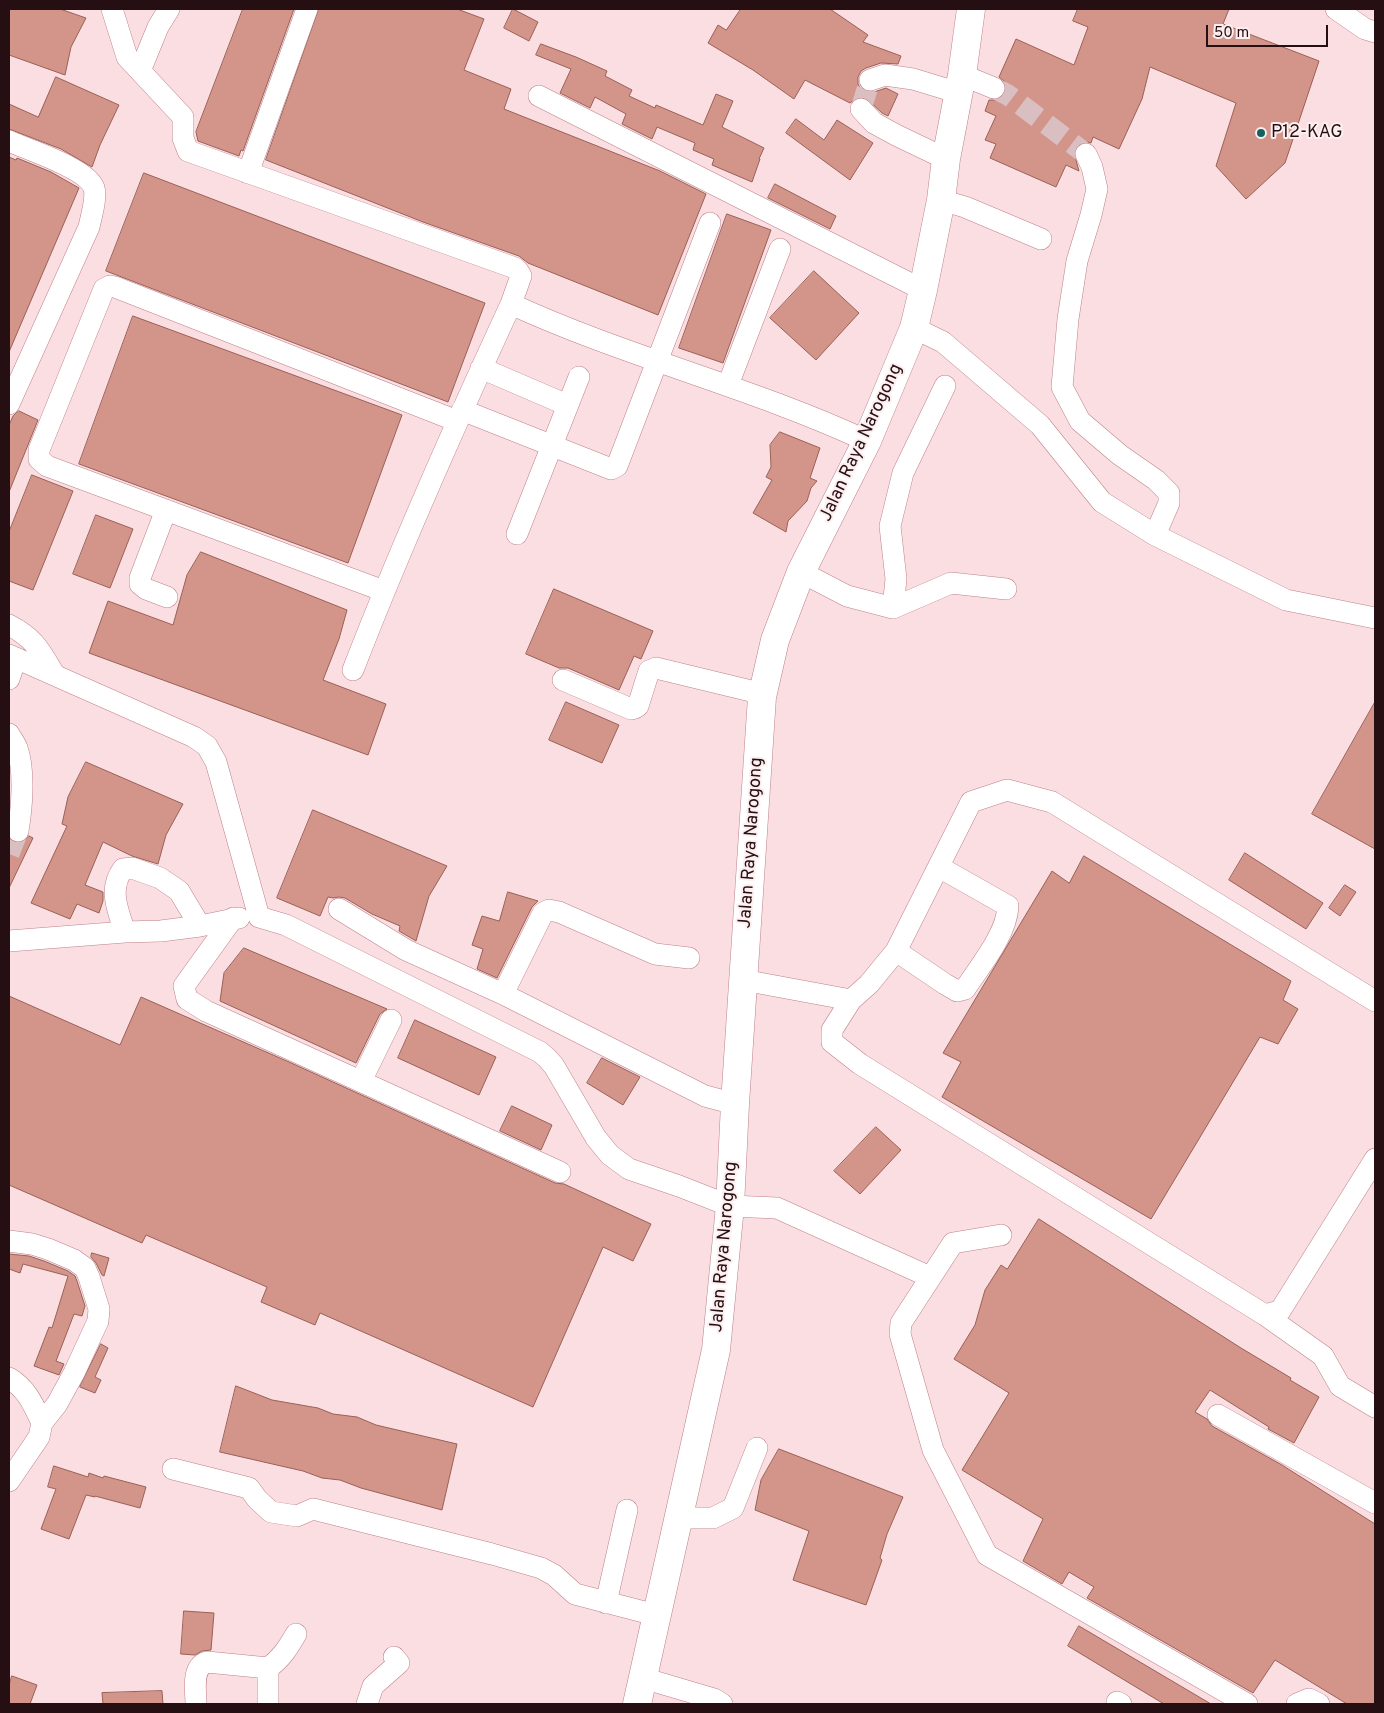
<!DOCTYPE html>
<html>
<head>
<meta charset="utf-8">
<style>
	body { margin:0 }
	#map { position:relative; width:1384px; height:1713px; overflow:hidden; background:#fadee1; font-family:Overpass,sans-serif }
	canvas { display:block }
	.frame { position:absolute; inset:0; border:10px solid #260f13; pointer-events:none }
	.scale { position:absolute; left:1206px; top:25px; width:122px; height:22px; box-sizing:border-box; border:2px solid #260f13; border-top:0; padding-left:6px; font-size:15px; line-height:18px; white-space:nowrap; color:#260f13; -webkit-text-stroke:4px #fdeff0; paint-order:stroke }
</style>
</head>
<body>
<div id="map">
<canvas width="1384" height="1713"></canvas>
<div class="frame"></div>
<div class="scale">50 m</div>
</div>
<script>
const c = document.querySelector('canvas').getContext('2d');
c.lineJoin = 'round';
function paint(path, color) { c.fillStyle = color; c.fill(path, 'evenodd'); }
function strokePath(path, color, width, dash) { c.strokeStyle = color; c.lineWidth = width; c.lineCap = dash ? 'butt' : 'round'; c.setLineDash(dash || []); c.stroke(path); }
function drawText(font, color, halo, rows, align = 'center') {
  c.font = font + ' Overpass,sans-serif'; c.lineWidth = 4; c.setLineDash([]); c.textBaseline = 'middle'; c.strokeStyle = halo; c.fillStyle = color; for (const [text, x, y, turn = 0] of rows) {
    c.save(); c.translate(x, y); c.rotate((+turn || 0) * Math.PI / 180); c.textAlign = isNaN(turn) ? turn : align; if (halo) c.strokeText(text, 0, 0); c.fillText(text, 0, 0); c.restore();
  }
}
const building = new Path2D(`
	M9,9h51l26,9 -15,29 -6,28 -56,-20z
	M243,9h51l-51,142 -2,-1 -2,6 -41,-15 -2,-9z
	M319,9h138l27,10 -20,51 47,19 -7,20 156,62 46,23 -48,121 -130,-52 -9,-7 -96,-34 -157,-62z
	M513,9l25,13 -9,19 -25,-13z
	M741,9h89l38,26 -5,7 38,14 -3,8 -17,-1 -15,5 -5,3 -3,6v7l3,5 6,3h7l12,-4 12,6 -10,22 -6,-3 -17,-16h-7l-8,6 -45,-23 -11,19 -41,-29 -45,-27 10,-18 8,5z
	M1078,9h151l-6,15 96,37 -34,102 -39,36 -30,-33 20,-63 -86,-36 -8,32 -23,50 -26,-12 -2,6 -4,-1 -7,1 -4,4 -2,6 5,18 -13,-6 -10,22 -66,-29 6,-14 -11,-4 11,-24 -11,-5 4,-11h7l6,-2 3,-5 1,-7 -2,-5 -5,-4 17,-38 58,26 14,-38 -15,-6z
	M541,44l35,13 31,14 -2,5 27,14 -3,6 26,12 1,-3 47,20 13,-31 17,7 -11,26 42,21 -5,11h1l-8,23 -40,-17 2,-6 -21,-9 2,-7 -38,-16 -5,12 -30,-15 4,-10 -31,-17 -5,11 -30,-15 11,-24 -35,-14z
	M56,77l63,28 -19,40 -8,22 -31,-18 -52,-20v-25l29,13z
	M796,119l28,21 13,-20 36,23 -23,37 -64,-47z
	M9,157l7,3 1,-2 34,14 28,16 -70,164z
	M144,173l341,130 -37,99 -342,-131z
	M775,184l61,32 -6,13 -62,-31z
	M727,214l44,16 -48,133 -44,-15z
	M814,271l45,42 -43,47 -46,-42z
	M133,316l269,99 -54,148 -269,-99z
	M19,411l19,9 -29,72v-67l4,-9z
	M780,432l40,16 -10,30 7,3 -6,7 -4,13 -19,20 -2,11 -33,-19 19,-33 -6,-3 5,-10 -1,-22z
	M32,475l41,16 -40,99 -24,-9v-49z
	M96,515l37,14 -23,59 -37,-14z
	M201,552l146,58 -8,29 -16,41 63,24 -18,51 -279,-102 19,-52 65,24 14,-50z
	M554,589l99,42 -12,28 -7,-3 -15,34 -51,-22h-9l-33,-14z
	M566,702l53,23 -17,38 -53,-23z
	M1375,702v147l-63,-35z
	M86,762l97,42 -17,31 -8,29 -26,-8 -29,-14 -18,43 18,7v9l-4,12 -22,-9 -7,15 -39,-16 36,-77 -5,-2 6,-27z
	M313,810l134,56 -18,30 -13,45 -17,-10 1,-5 -28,-12 -27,-16 -6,-1 -6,1 -5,-1 -8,19 -43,-18z
	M29,836l4,2 -24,50v-49l7,4h6z
	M1245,853l78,50 -17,26 -77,-49z
	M1084,856l207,125 -8,19 15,9 -20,35 -18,-7 -109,182 -209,-122 19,-35 -18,-9 109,-182 17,12z
	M1345,885l11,7 -16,24 -11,-8z
	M508,892l30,9 -6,6 -35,71 -20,-9 6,-20 -11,-4 10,-29 17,5z
	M244,948l143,61 -7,5 -24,49 -136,-62 4,-28z
	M9,996l111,49 21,-48 148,65 266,121 9,1 87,40 -18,37 -30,-14 -70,160 -213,-94 -5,12 -54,-23 6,-15 -121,-52 -4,8 -133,-58z
	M415,1020l81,37 -17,38 -81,-37z
	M602,1058l38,19 -17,28 -36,-22z
	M512,1106l40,19 -11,25 -41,-19z
	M876,1127l25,23 -41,44 -26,-23z
	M1039,1219l202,129 50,30 -1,2 29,17 -25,46 -26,-14 1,-2 -59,-37 -15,22 12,7 5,7 70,39 93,59v180h-28l-72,-44 -22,33 -166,-95 7,-11 -25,-15 -7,12 -39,-23 20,-42 -81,-49 47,-77 -55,-34 21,-34 10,-35 16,-25 6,4z
	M92,1253l17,5 -5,18 -2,-1 -6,-12 -5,-6z
	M9,1254l20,2 15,5 24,10 7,5 2,5 8,25 -3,10 -8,-2 -18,47 8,3 -5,11 -25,-9 15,-39 3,1 16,-52 -45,-12 -3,9 -11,-4z
	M101,1344l7,4 -13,29 6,3 -6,13 -15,-6z
	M236,1386l36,14 46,8 15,6 24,3 19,8 81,19 -15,66 -81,-22 -21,-8 -18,-2 -19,-7 -83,-19z
	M779,1449l124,48 -16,37 -7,24 2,2 -16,45 -73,-25 16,-49 -54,-21 6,-30z
	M54,1466l34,11 1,-4 14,5 1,-2 42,11 -6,21 -45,-12v1l-9,-2 -17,44 -28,-10 15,-40 -8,-2z
	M184,1611l30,2 -3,37 -9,1 -7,4 -14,-1z
	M1079,1626l132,78h-47l-96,-58z
	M12,1676l25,9 -7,19h-21v-18z
	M162,1691l1,13h-60l-1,-11z`);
paint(building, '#d3948a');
strokePath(building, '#9a6056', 1);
strokePath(new Path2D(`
	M994,88l14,7 78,59
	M861,109l9,-29
	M9,854l9,-23`), '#dabfc2', 21, [21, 11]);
const minor = new Path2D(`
	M112,9l15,48 56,60v21l5,13 327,117 3,3 3,5 -10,28c115,53 240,83 356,137
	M1336,9l29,20 10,3
	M140,71l18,-44 11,-18
	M962,75l32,13
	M870,80l15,-5 28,4 46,14
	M539,96l384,194
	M861,109l13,14 22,12 50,24
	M9,141c19,9 78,27 85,47 3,10 -3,29 -5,39l-80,177
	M1086,154l6,13 5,22 -6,26 -14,46 -9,58 -6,68 18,34 40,34 36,25 13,13v10l-14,32
	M248,173l59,-164
	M941,200l24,7 76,32
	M914,328l29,14 97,83 62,77 53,33 131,65 89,18
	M481,368l86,37
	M728,385l52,-136
	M462,410l149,59 6,-3 93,-243
	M166,510l-26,68v6l6,5 21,8
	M517,534l62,-157
	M801,572l46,24 46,12 58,-25 55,6
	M384,591l-337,-125 -8,-7v-9l65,-161 6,-3 5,1 342,134
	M893,608l3,-29 -6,-53 13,-53 42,-87
	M9,625c25,13 31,25 45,49
	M9,655l185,82 13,9 9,16 43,155 27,8 254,127 7,6 7,8 42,72 14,17 19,14 50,17 51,20 47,2 153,69
	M353,670c48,-124 102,-245 158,-366
	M9,679l7,-21
	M563,680l68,29 4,-1 3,-2 11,-35 7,-3 95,23 11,6
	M9,734c2,4 6,9 8,14 8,23 5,59 1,83
	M339,909l67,41 97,44 202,102 30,8
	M233,918l-49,68 3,13 19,12 354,161
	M125,932c-7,-21 -17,-43 -2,-63l9,-1 28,10 19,13 21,35
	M9,941l116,-9 36,-1 39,-5 39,-8
	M896,951l49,33 12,7 8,-2c15,-23 42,-55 43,-83l-69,-39
	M743,980l108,20
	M503,994l40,-81 6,-3 10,2 96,42 34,4
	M1375,1001l-323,-199 -45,-12 -36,12 -75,149 -27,33 -18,16 -19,30v12l28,22 405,251 58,41 17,30 35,21
	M361,1081l30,-61
	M1001,1235l-48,8 -52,80 -1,11 33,116 54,105 260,149
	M9,1241l23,3 16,5 26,11 11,8 4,9 10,32 -1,12 -24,52 -17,31 -15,19 -3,14 -30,44
	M1265,1315l15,-4 95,-152
	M9,1378c18,11 24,26 33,45
	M1218,1415l157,88
	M173,1469l76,19 8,11 14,13 26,4 16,-7 179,45 49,14 13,7 21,19 69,18 12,7
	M679,1518h34l20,-10 24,-60
	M606,1603l21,-93
	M643,1678l71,21 8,5
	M1117,1702l4,2
	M196,1704c0,-13 -5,-37 11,-42l61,6c13,-9 20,-20 28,-34
	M268,1704v-36
	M367,1704l6,-18 26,-23 -5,-6
	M1297,1704l12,-5 10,5`);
const major = new Path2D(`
	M637,1704l79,-354 14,-144 5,-102 27,-407 13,-57 26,-68 66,-131 47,-113 9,-38 18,-90 5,-41 16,-84 9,-66`);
strokePath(minor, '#bf818a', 22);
strokePath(major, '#bf818a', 29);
strokePath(minor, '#fff', 21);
strokePath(major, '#fff', 28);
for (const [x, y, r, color] of [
	[1261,133,5,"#13625e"]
]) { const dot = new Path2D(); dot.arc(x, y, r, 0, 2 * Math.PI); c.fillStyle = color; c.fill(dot); strokePath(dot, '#fdeff0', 2); }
drawText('18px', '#260f13', '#fdeff0', [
	["P12-KAG",1271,133]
], 'left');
drawText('18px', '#260f13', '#fdeff0', [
	["Jalan Raya Narogong",862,443,-65],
	["Jalan Raya Narogong",752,843,-86],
	["Jalan Raya Narogong",725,1247,-85]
]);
</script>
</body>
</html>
